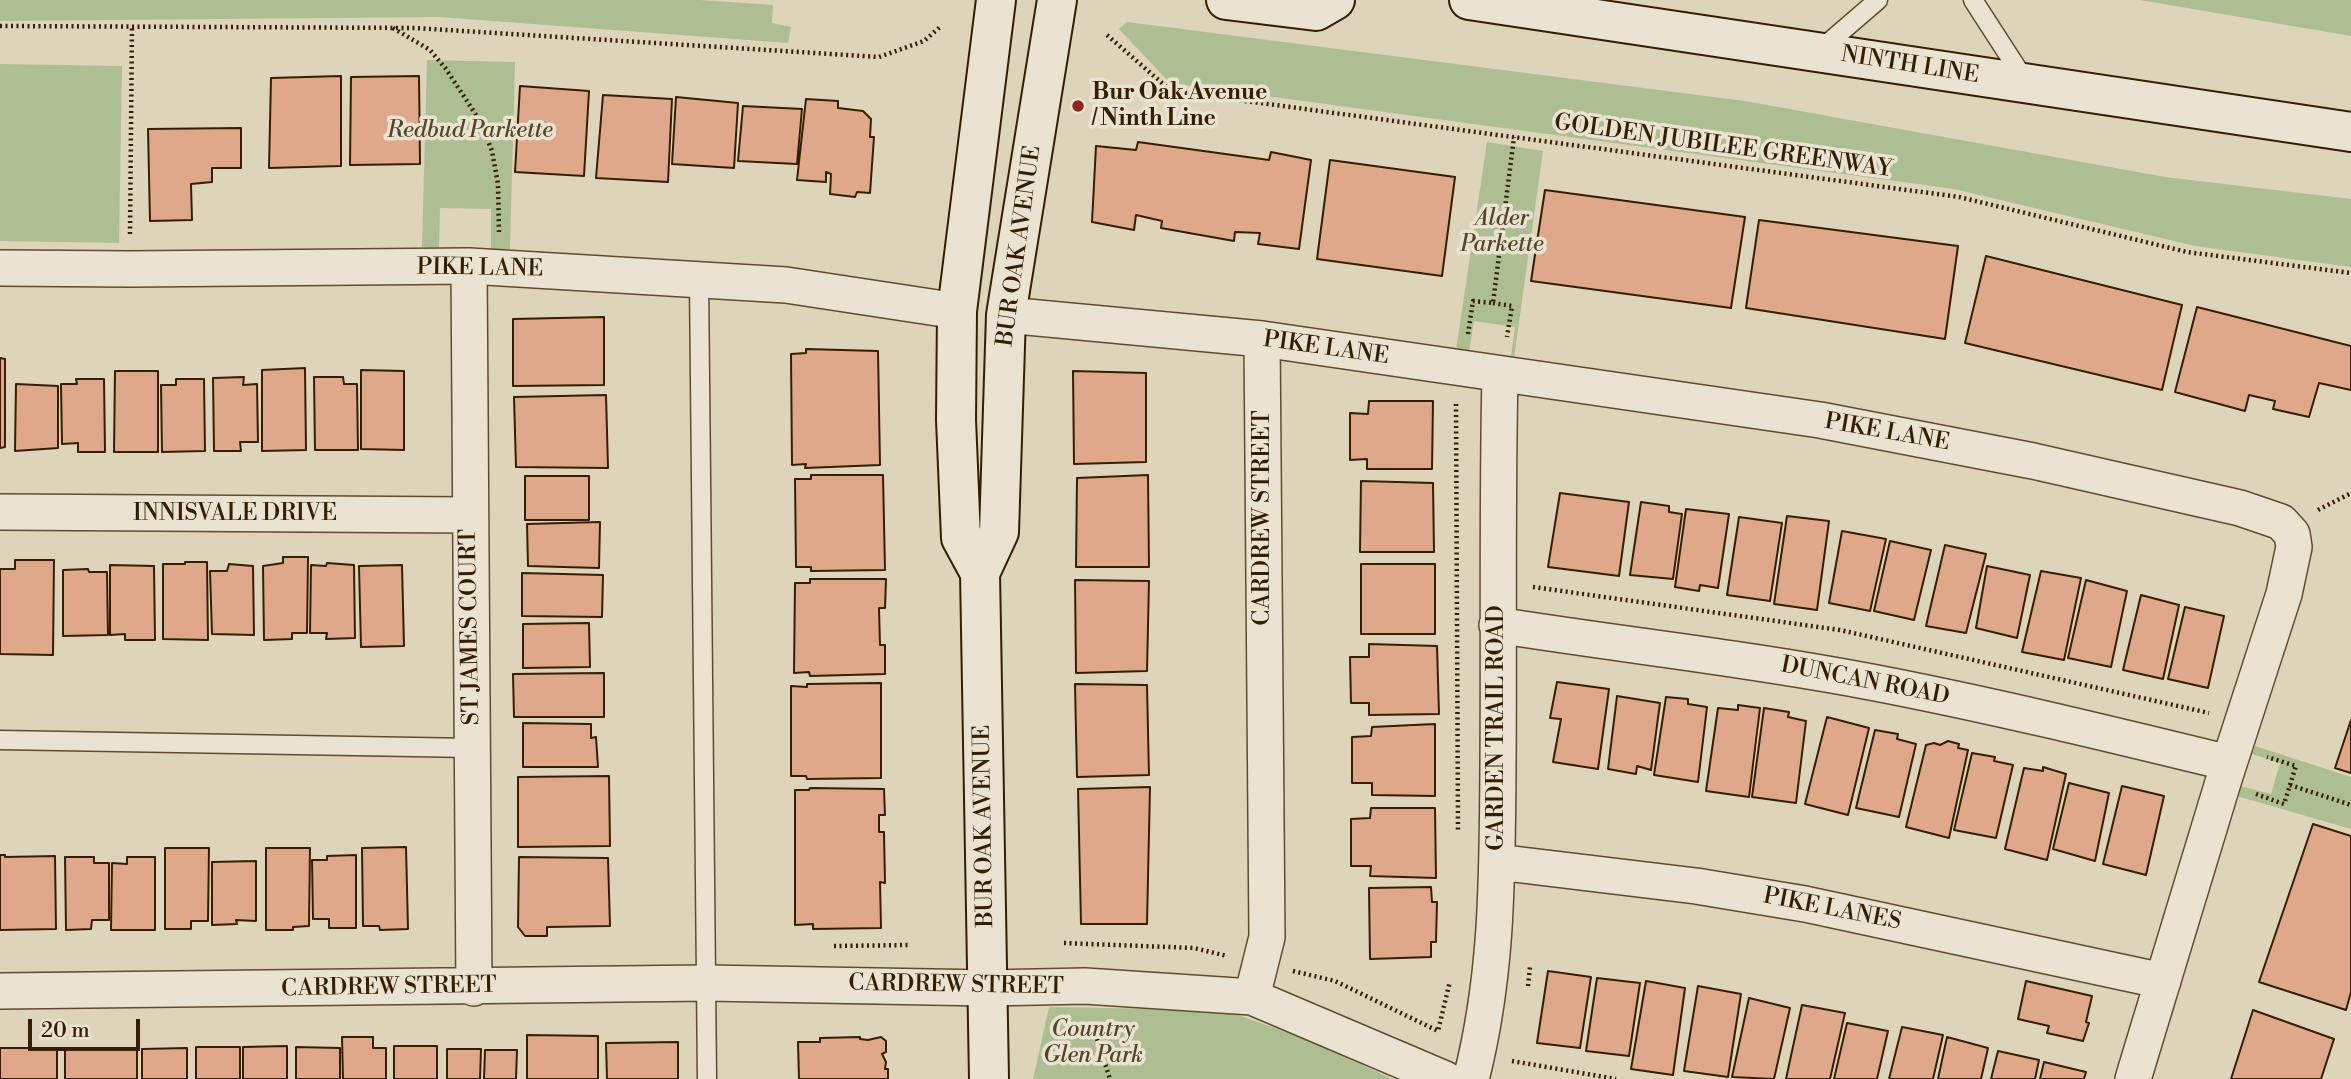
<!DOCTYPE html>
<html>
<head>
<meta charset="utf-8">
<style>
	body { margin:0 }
	#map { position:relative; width:2351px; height:1079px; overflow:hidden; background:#ded4ba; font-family:"Libre Bodoni",serif }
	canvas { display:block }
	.scale { position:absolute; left:28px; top:1019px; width:112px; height:32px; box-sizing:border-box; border:4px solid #351e02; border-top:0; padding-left:9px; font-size:21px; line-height:24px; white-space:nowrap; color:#351e02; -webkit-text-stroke:5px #eae3d2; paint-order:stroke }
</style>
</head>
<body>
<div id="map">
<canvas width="2351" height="1079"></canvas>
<div class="scale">20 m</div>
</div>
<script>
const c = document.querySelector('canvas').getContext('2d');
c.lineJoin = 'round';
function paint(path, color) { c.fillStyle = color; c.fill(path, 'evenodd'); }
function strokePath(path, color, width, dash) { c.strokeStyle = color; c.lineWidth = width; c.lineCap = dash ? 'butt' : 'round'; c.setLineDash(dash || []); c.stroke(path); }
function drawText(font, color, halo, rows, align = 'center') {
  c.font = font + ' "Libre Bodoni",serif'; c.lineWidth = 7; c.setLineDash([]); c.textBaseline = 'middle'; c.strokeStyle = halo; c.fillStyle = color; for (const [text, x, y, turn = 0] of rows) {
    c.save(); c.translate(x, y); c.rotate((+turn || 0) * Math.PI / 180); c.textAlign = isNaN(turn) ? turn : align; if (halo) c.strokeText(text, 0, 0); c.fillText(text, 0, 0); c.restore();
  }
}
paint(new Path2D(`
	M0,0h700l73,5 -1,18 19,4 -3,16 -349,-26 -439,4z
	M2140,0h211v36z
	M1127,22l618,79 420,76 186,22v68l-156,-21 -241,-57 -784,-106 -51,-54z
	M427,60l88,2 -5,187h-19v-40l-51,-1 -1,40 -17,-1z
	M0,64l122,2 -3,177 -119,-2z
	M1487,142l56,9 -29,207 -3,-1 4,-30 -41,-6 -5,31 -13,-2z
	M2255,746l96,31v52l-114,-33 3,-10 31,8 9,-31 -28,-9z
	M1049,1007l175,3 90,32 78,37h-359z`), '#adbe93');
const building = new Path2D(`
	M341,76v90l-72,2 2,-90z
	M419,76l1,88 -70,1 1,-88z
	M520,86l69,5 -5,85 -69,-4z
	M603,95l69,4 -4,83 -72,-4z
	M676,97l62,6 -4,65 -62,-4z
	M806,99l32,2v7l25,3 8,8 -1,18h4l-4,56 -13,-1 -2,5 -25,-3 1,-20 -5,-2v10l-29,-2z
	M743,106l59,3 -5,55 -59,-3z
	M241,128v40h-29v14l-21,2 1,36 -42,1 -2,-92z
	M1138,142l131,18 2,-8 40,8 -12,89 -41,-5 2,-11 -25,-1 -1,9 -73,-13 1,-7 -26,-6 -2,15 -42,-8 4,-76 40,4z
	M1330,160l125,17 -13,99 -125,-17z
	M1545,190l200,27 -14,91 -200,-27z
	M1759,220l199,26 -13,93 -199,-31z
	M1986,256l196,49 -20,85 -197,-47z
	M2197,307l154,39v44l-32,-7 -10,34 -36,-8 2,-8 -26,-6 -4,16 -70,-19z
	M604,317v68l-91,1v-67z
	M806,349l72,2 2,114 -75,3 1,-4 -14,1 -1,-111 15,-1z
	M0,358l5,1v88l-5,1z
	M305,368l1,82 -44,1v-81z
	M361,370l43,1v79l-43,-1z
	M115,371h43v81h-44z
	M1073,371l73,2v89l-72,2z
	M244,377l-1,8 14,-1 1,58h-18l1,9h-27l-1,-73z
	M314,377h29l1,7h13l1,66h-43z
	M76,379h28l1,73h-27v-9l-16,1 -1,-60h16z
	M176,379h28l1,72 -43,1 -1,-67h15z
	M16,384l42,2v62l-43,3z
	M606,395l2,73 -92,-1 -2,-70z
	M1369,401h64l-1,68h-65v-10l-17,1v-47l18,1z
	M811,475h72l2,95 -74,1v-4h-15l-1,-88h16z
	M1148,475l1,92h-73l1,-89z
	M525,476h64v44h-64z
	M1361,481l72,2 1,69h-74z
	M1560,493l69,9 -10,74 -71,-9z
	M1641,502l28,4v6l13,2 -9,65 -43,-4z
	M1686,509l43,5 -11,74 -18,-3 -1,6 -24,-4z
	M1787,516l42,5 -12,89 -43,-6z
	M1739,517l43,6 -12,78 -43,-6z
	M600,522l-1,46 -71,-2 -1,-42z
	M1842,531l44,8 -16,72 -41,-8z
	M1890,541l41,9 -17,70 -40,-9z
	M1945,545l41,9 -20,79 -40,-7z
	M283,557h25l-1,76h-15v6l-28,1 -1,-74 20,-3z
	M15,560h39l-1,95 -53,-1v-85h15z
	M185,562h22l1,78 -45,-1v-75h22z
	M327,563l27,2 1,73 -29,1 1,-6h-17l1,-68 15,1z
	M229,564l24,2 1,69 -42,-1 -2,-63h17z
	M1361,564h74v70h-74z
	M110,565l44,1 1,74h-30v-6l-15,1z
	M402,565l2,81 -43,1 -2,-81z
	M1987,566l43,9 -13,63 -41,-10z
	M88,569l1,3h18l1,63 -45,1v-66z
	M2041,571l40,7 -17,82 -42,-8z
	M522,573l81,2 -1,42 -80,-1z
	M810,579h76l-1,29h-6l1,37h5v29l-75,2 -1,-4 -15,1 1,-90h15z
	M1075,580l74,1 -2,90 -71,2z
	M2086,580l41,11 -16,76 -43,-9z
	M2141,595l38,10 -16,74 -40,-9z
	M2185,607l39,9 -16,72 -40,-9z
	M589,623l1,44 -67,1v-44z
	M1369,644l68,2 2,68 -70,1v-12h-18l-1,-46h19z
	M604,673v44h-90l-1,-43z
	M1557,682l52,7 -11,80 -45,-7 8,-43 -11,-1z
	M881,683v95l-74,1 -1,-3h-15v-90l16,1v-3z
	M1075,684l72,1 2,90 -72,2z
	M1617,696l43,7 -9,67 -14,-4 -1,8 -28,-5z
	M1666,697l22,2v5l19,3 -9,75 -44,-7z
	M1738,705l22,3 -11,89 -43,-6 12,-83 20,2z
	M1764,708l25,4 -1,5 18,4 -10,82 -44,-6z
	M1827,717l42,11 -21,87 -43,-11z
	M2351,720v53l-16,-5z
	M523,723l68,1v14l5,-1 2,30h-75z
	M1435,724v72l-63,-1v-12h-20v-46l19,-1 1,-9z
	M1875,730l23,4 -1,5 19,5 -17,73 -43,-9z
	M1948,741l11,3 -1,4 10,2 -19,88 -43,-11 20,-82 8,-2 6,2z
	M1972,753l23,4 -1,4 19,4 -17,73 -42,-8z
	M2043,767l23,7 -19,86 -42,-11 19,-81 19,3z
	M609,776l1,70 -92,1v-70z
	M2069,783l40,10 -14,68 -42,-12z
	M2122,786l42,10 -18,79 -43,-11z
	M1150,787l-3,137h-66l-3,-135z
	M810,788l74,1 1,26h-6v17h5l1,51 -5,-1 1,46 -68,1v-5l-18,1v-135h14z
	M1371,808h64l1,70 -66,-2 1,-10h-20v-47l19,-1z
	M2313,824l38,12v156l-5,18 -87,-28z
	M406,847l2,82 -28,1 -1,-4h-16l-1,-78z
	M165,848h44l-1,73h-17v8h-26z
	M266,848h44l-1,78 -16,1v3h-27z
	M0,855h5v2l50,-1 1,73 -56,1z
	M356,855v73h-27v-9h-16l-1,-59h15v-4z
	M65,857h29v6h15v57h-17l-1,9 -25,1z
	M127,857h28v73h-44l1,-67 15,1z
	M519,857l89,1 2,68 -63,1v9h-22l-7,-9z
	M256,861v60l-20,-1 1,4 -25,1v-63z
	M1431,887l1,15h5l-1,40h-5v15l-61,2 -1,-71z
	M1548,971l43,6 -11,71 -43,-5z
	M1597,978l43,5 -11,73 -43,-5z
	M1646,981l39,7 -12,87 -42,-6z
	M2026,981l66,15 -6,26 3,1 -6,18 -36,-8 2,-7 -31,-7z
	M1698,986l43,8 -13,83 -44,-6z
	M1749,998l41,10 -16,71 -42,-2z
	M1802,1005l43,8 -15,66h-44z
	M2253,1010l81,29 -13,40h-90z
	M1847,1023l41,8 -11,48h-43z
	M1902,1027l41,8 -10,44h-44z
	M527,1035l71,1v43h-71z
	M342,1037h31v11h13v31h-43z
	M860,1037v2l8,1 13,-3 5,4v11l-4,2 4,8 -1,7h3v10h-89l-1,-37h22v-4z
	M1947,1037l41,11 -7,31h-43z
	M678,1042v37h-71l-1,-36z
	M287,1046v33h-44v-32z
	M394,1046h43v33h-43z
	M196,1047h44v32h-44z
	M296,1047l44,1v31h-44z
	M0,1048h57v31h-57z
	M187,1048v31h-45v-30z
	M65,1049h72v30h-72z
	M447,1049h34l-1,30h-33z
	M485,1050h32l-1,29h-32z
	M1998,1051l41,9 -4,19h-44z
	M2044,1062l42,10 -2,7h-44z`);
paint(building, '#e0a88b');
strokePath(building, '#351e02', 2);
const lane = new Path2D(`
	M1973,0l53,82
	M1820,50l58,-50
	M699,279l8,800
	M0,740l473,8`);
const street = new Path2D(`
	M469,266l5,722
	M0,268l130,1 339,-3 317,19 171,26
	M1006,315l256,24 558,81 213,41 207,47 41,14 11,12 2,13 -10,47 -60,185 -91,300
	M0,512l469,3
	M1497,625c125,20 250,33 374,57 120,23 239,52 358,81
	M1497,862l199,24 109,18 358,77
	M0,991l707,-8 281,5 97,-2 167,11 193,82
	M1252,997l15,-60 -5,-598
	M1471,1079c27,-105 26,-204 27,-311 1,-131 -1,-262 2,-393`);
const secondary = new Path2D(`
	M1226,0l90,11 19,-11
	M1469,0l882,132
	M980,573l-19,-35 -5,-118 1,-109 39,-311
	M989,1079l-9,-506 19,-41 7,-217 51,-315`);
strokePath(lane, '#5f4c30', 21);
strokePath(street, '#5f4c30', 38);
strokePath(secondary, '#351e02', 42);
strokePath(new Path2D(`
	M0,26l415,2 464,29 45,-16 16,-14
	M393,28l37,22 16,19 34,52 12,30 6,33 1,48
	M1107,35l64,56 788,106 228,55 164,21
	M130,234l2,-208
	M1493,303l19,3 -5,31
	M1468,334l5,-33 20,2 21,-166
	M1456,404l2,429
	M2318,510l33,-17
	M1533,587l307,43 369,83
	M2290,785l61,20
	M2256,794l28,10 12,-38 -29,-9
	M1064,943l130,5 33,8
	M834,946l74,-1
	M1293,971l42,10 103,50 12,-50
	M1528,986l2,-19
	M1092,1023l18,56
	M1512,1061l104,18`), '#351e02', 4.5, [2, 3.5]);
strokePath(lane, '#eae3d2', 18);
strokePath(street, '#eae3d2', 35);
strokePath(secondary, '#eae3d2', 38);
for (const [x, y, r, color] of [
	[1078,106,7,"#8f2418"]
]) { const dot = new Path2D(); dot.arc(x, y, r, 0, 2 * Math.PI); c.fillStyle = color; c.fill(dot); strokePath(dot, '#eae3d2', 2.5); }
drawText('23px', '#351e02', '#eae3d2', [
	["NINTH LINE",1910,66,9],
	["GOLDEN JUBILEE GREENWAY",1723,147,8],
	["BUR OAK AVENUE",1020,246,-82],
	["PIKE LANE",480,269,1],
	["PIKE LANE",1326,349,8],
	["PIKE LANE",1887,433,10],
	["INNISVALE DRIVE",235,514],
	["CARDREW STREET",1263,518,-90],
	["ST JAMES COURT",471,627,-91],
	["DUNCAN ROAD",1865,682,11],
	["GARDEN TRAIL ROAD",1497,728,-90],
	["BUR OAK AVENUE",985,826,-91],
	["PIKE LANES",1832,910,11],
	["CARDREW STREET",956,986,1],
	["CARDREW STREET",389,988,-1]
]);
drawText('bold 23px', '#351e02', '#eae3d2', [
	["Bur Oak Avenue",1092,93],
	["/ Ninth Line",1092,119]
], 'left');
drawText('italic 23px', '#534626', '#eae3d2', [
	["Redbud Parkette",470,131],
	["Alder",1502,219],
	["Parkette",1502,245],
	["Country",1093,1030],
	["Glen Park",1093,1056]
]);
</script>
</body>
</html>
